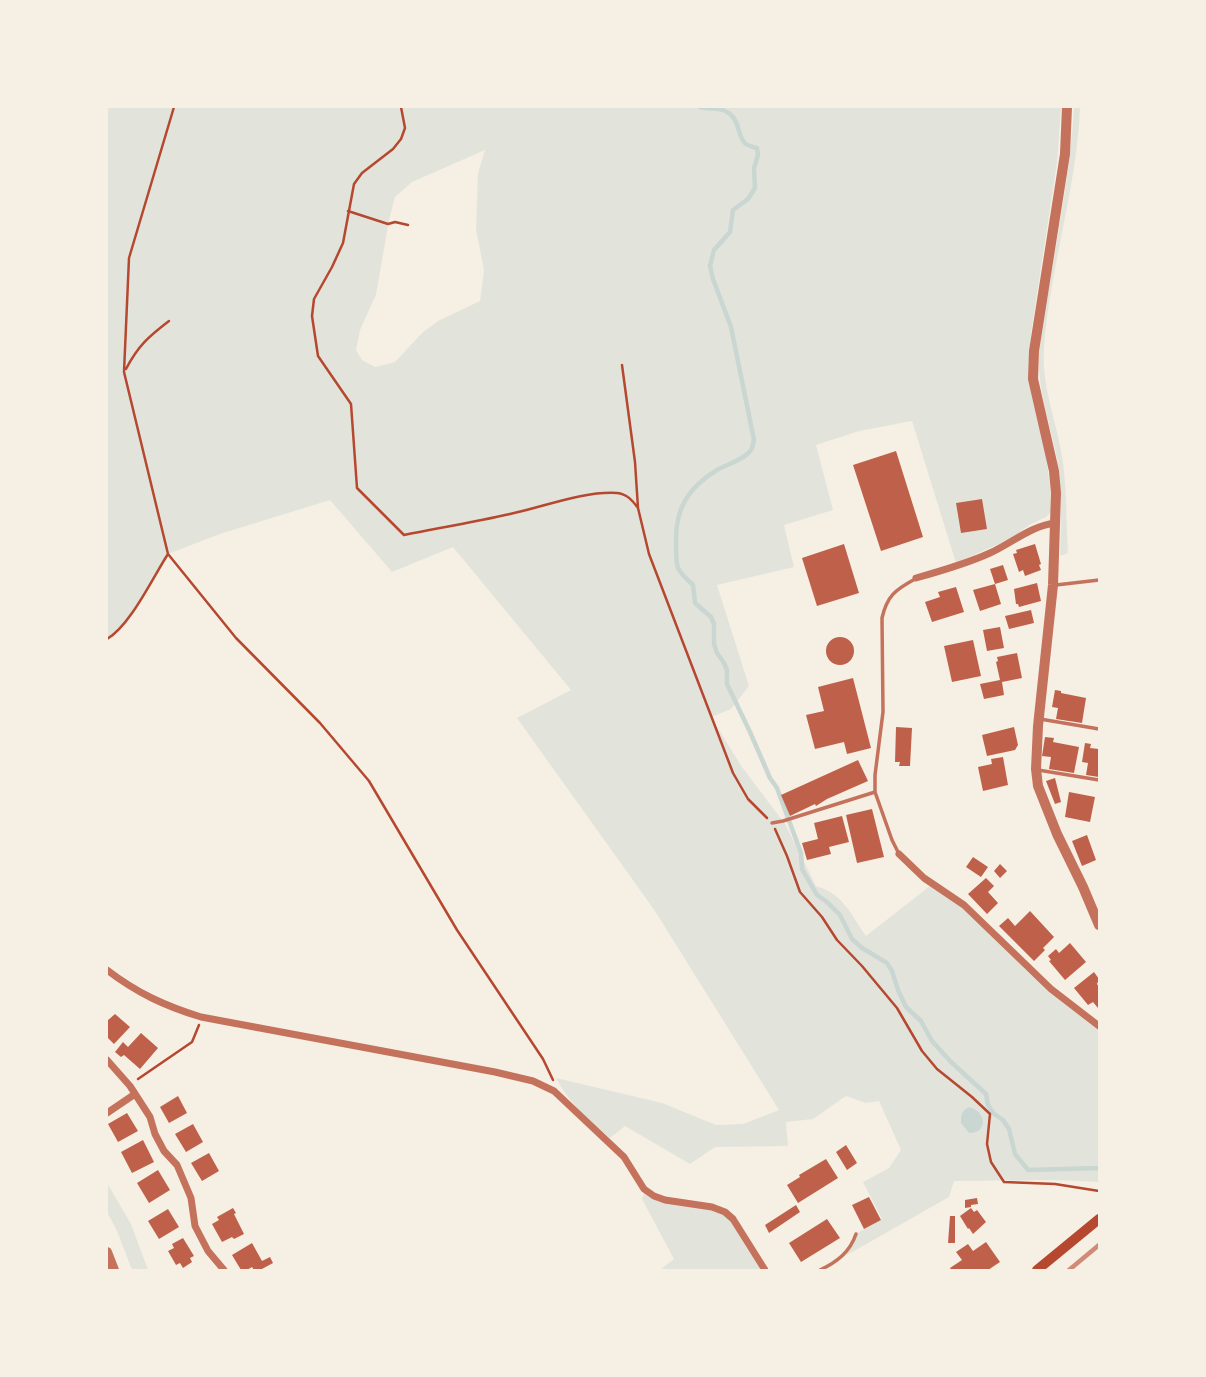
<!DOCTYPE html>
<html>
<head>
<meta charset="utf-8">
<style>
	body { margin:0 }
	#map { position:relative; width:1206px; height:1377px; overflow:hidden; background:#f6efe4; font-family:"Varela Round",sans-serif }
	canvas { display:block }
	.frame { position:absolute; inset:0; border:108px solid #f6efe4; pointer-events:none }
</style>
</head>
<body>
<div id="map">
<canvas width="1206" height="1377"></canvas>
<div class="frame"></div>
</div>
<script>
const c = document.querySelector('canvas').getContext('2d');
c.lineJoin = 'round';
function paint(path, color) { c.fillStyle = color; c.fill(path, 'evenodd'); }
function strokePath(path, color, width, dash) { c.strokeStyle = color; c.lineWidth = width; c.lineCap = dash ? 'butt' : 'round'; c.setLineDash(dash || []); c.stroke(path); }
paint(new Path2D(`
	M107,107h954l-4,56 -26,170 -1,45 16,78 4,30 1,26 -5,5 -17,8 -17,13 -56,25 -44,-142 -53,10 -43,14 17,65 -49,15 10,42 -77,18 32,101 -18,23 -20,8 31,50 43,57 31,62c28,8 35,29 50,50l64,-50 36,24 15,13 45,47 73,60v152l-45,-2 -100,1 -5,16 -109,62 16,-25 26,-15 -19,-37 26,-14 12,-18 -22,-49 -13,2 -20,-7 -33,23 -27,3 2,24 -73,1 -25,17 -65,-38 -15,12c-21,-18 -41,-35 -54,-60l106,25 54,22 27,-1 36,-14 -124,-199 -138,-193 54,-28 -118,-143 -61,25 -62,-72 -110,34 -52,20 -28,47 -25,33 -8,5zM485,150l-7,23 -2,56 8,41 -4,31 -42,20 -16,12 -27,29 -20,5 -13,-7 -6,-10 4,-20 16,-35 13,-75 6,-23 17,-15z
	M1074,107h6c-3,81 -30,160 -36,241 -3,40 14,76 19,115 4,30 3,61 5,90l-8,3c1,-28 2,-57 -1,-85 -5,-38 -22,-78 -20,-116 2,-26 7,-53 12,-79 9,-56 20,-112 23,-169z
	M107,1183l24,41 17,46h-16l-15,-39 -10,-19z
	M644,1193l14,8 53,9 13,5 8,7 14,25 17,23h-103l14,-11 -32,-60z`), '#e2e4dc');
paint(new Path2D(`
	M969,1107c17,4 20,26 0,26l-8,-10c0,-8 0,-12 8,-16z`), '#c9d6d2');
strokePath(new Path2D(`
	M700,107c7,2 16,1 23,3 19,7 13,27 23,34 1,1 9,4 11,4l1,7 -4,13 1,20 -7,11 -15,11 -3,22 -16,18 -4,16 3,13 18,48 23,113c-1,3 -1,7 -3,10 -7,10 -24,14 -34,20 -28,17 -42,38 -41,72 1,25 -3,25 17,43l2,18 16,14 3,7v20l3,9 7,10 3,7v14l23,48 20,46 7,10 24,65 1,16 15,26 10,7 13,13 12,24 10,9 25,15 5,8 6,19 8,17 15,14 11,20 19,21 35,32 2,11 5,8 10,7 6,9 6,25 13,16 71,-2`), '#c9d6d2', 4.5);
paint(new Path2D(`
	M896,451l27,86 -42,14 -28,-86z
	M982,499l5,30 -26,4 -5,-30z
	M844,544l15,49 -42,13 -15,-48z
	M1035,544l6,20 -2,1 2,5 -16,6 -2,-6 -4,2 -6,-18 4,-1 -1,-3z
	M1003,565l5,15 -13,4 -5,-15z
	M1037,583l4,18 -22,6 -1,-3h-2l-2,-15z
	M995,584l6,20 -21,7 -7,-21z
	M956,587l8,25 -32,10 -7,-20 15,-5 -2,-5z
	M1031,610l3,13 -25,6 -4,-13z
	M1000,627l4,21 -17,3 -4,-21z
	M826 651a14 14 0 1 1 28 0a14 14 0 1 1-28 0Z
	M973,640l8,36 -29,6 -8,-36z
	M1017,653l5,25 -20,4 2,13 -20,4 -4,-15 20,-4 -4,-18 2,-1 -1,-4z
	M853,678l18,70 -24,6 -3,-12 -29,7 -9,-34 18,-4 -6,-24z
	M1055,690l6,1v2l25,5 -4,25 -26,-4 2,-11 -6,-1z
	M896,727l16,1 -2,38h-11l1,-4h-5z
	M1014,727l4,18 -3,5 -28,6 -5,-21z
	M1045,737l9,1 -1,4 26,5 -5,26 -25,-4 2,-12 -9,-1z
	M1085,743l6,1 -1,4 9,1v28l-13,-2 2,-12 -6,-1z
	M1003,757l5,28 -25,6 -5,-24 14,-3 -1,-5z
	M858,760l10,21 -41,18 -11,7 -1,-2 -25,12 -9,-21z
	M1055,778l6,24 -6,2 -9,-23z
	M1069,792l26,5 -5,25 -25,-5z
	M872,809l12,48 -27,6 -11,-48z
	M842,816l7,26 -20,5 2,7 -24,6 -5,-17 16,-4 -4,-16z
	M1087,835l9,25 -14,6 -10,-25z
	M973,857l15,10 -7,10 -15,-10z
	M1000,864l7,7 -7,7 -6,-7z
	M986,878l8,8 -6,6 10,11 -11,11 -19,-20z
	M1030,911l24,26 -11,11 2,2 -11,11 -35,-35 9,-8 7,8z
	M1070,943l16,19 -21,18 -16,-19 2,-1 -3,-4 8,-7 3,4z
	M1094,972l5,7 -2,5 2,3v19l-1,2 -5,-6 -5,3 -14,-17z
	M115,1014l15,13 -16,17 -7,-7v-16z
	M141,1033l17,15 -18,21 -16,-14 -3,2 -6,-5 8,-10 5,5z
	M178,1096l9,17 -18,10 -9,-16z
	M127,1113l11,18 -20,11 -10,-18z
	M193,1124l10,18 -17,10 -11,-18z
	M143,1140l11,22 -22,11 -11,-21z
	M846,1145l11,18 -10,7 -11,-18z
	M209,1153l10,18 -17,10 -11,-18z
	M826,1159l12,19 -40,25 -11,-18 13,-8 -1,-2z
	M158,1170l12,20 -21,13 -12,-20z
	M869,1197l12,23 -17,9 -12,-24z
	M977,1198l1,6 -7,1v2l-6,1v-8z
	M796,1205l4,7 -31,21 -4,-8z
	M233,1208l3,5 -2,1 10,20 -10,5 -2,-2 -10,5 -10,-18 7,-4 -2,-3z
	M971,1208l3,4 3,-2 9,12 -13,12 -4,-6 -1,1 -8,-13z
	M168,1209l11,18 -20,12 -11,-18z
	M950,1216h5v27h-7z
	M827,1219l13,19 -39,24 -12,-19z
	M183,1238l11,18 -4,2 2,4 -9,6 -3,-5 -4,2 -8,-14 6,-3 -2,-4z
	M986,1242l14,20 -12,8h-37l-1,-2 12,-8 -6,-8 12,-8 5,7z
	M252,1243l10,18 8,-4 3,6 -13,7h-6l-2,-3 -5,3h-6l-9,-15z`), '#bf614a');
strokePath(new Path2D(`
	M174,107l-45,151 -5,114 44,182 68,84 84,85 49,58 88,149 86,129 10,21
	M401,107l4,21 -4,11 -8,10 -31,24 -8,11 -11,59 -11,24 -18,32 -2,17 6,40 33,48 6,84 47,47c35,-7 71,-13 106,-21 34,-7 72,-23 107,-21 10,1 15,7 21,15
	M348,211l40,13 7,-2 13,3
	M622,365l13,97 3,46 11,46 84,219 15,26 19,19
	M126,369c12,-23 22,-32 43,-48
	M107,639c23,-13 46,-62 61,-85
	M775,829l12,27 13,36 22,25 15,23 25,26 35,42 25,43 15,18 35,28 18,17 -3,30 4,18 13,20 51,2 44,7
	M138,1079l54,-37 7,-17`), '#b5482f', 2.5);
strokePath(new Path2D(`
	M1056,585l43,-5
	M1040,719l59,10
	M1038,770l61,10
	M772,823l11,-2 92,-29
	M899,854l-7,-14 -17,-48v-17l8,-63 -1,-94c5,-22 13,-28 33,-39
	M820,1270c17,-8 30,-18 36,-36`), '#c5725c', 3.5);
strokePath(new Path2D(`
	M916,578c25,-7 50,-14 74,-25 22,-10 42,-28 66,-30
	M899,854l25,24 40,27 87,84 48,37
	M107,970c30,23 58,36 94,47l294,55 38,9 21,10 70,66 20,32 10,7 11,4 47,7 13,5 8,7 32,51
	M107,1060l23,26 20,31 5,17 9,17 13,14 14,33 4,28 13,25 16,19
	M107,1113l28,-19`), '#c5725c', 7);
strokePath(new Path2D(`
	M1067,107l-2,47 -31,197 -1,28 21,92 2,22 -3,92 -15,141 -2,43 2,17 19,48 26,53 16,38
	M107,1252l7,18`), '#c5725c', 10);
strokePath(new Path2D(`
	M1037,1270l62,-51`), '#b5482f', 10);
strokePath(new Path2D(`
	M1069,1270l30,-25`), '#cf8b77', 4.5);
</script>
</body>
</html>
